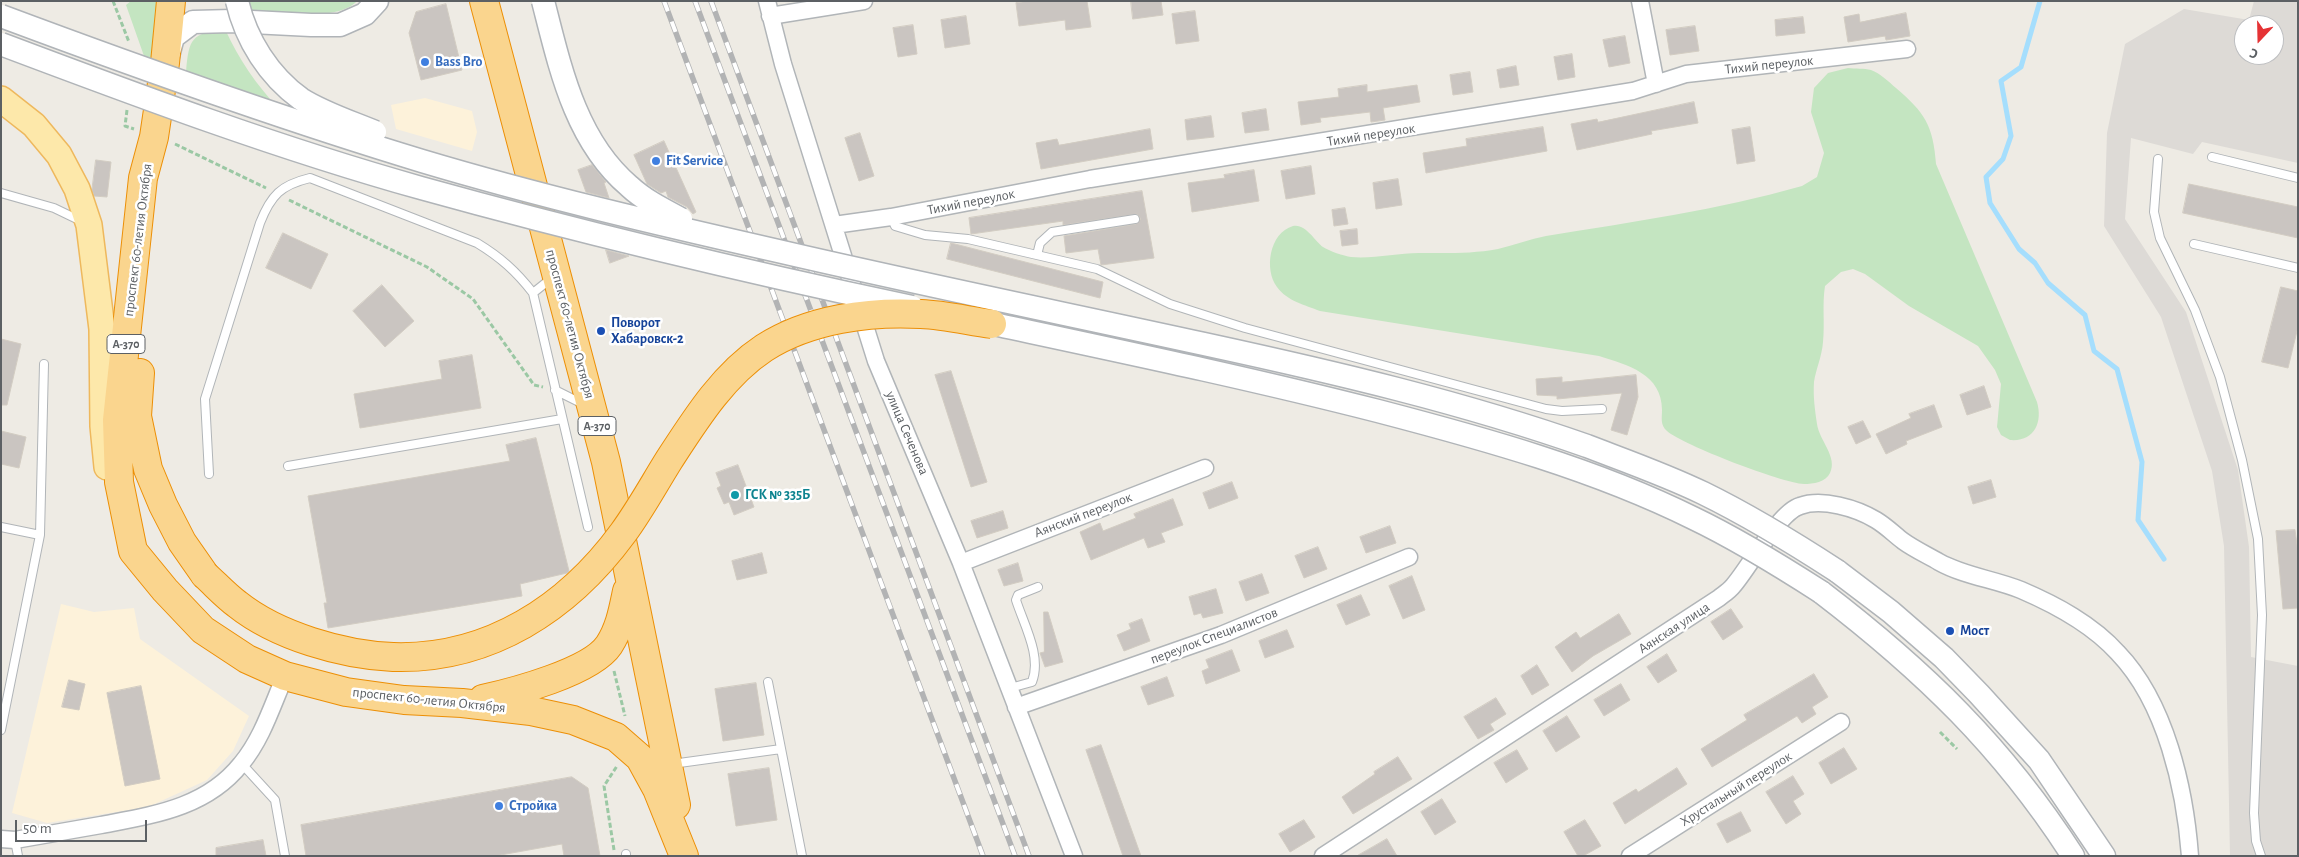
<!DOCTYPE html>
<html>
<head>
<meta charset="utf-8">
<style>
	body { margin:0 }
	#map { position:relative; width:2299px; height:857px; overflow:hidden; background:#eeebe4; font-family:"Alegreya Sans",sans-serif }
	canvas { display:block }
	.frame { position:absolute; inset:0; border:2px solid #5c6064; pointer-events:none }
	.north { position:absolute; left:2234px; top:15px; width:50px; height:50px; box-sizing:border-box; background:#fff; border:1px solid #bebfc1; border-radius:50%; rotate:201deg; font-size:14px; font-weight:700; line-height:20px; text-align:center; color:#5c6064 }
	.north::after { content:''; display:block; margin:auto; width:18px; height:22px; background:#e53335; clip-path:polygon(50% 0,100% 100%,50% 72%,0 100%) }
	.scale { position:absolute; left:15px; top:820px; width:132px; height:22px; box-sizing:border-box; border:2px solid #5c6064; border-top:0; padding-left:6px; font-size:15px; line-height:18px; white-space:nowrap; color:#5c6064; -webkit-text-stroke:4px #fff; paint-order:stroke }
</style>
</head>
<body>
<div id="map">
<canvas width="2299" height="857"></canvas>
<div class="frame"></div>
<div class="north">С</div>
<div class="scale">50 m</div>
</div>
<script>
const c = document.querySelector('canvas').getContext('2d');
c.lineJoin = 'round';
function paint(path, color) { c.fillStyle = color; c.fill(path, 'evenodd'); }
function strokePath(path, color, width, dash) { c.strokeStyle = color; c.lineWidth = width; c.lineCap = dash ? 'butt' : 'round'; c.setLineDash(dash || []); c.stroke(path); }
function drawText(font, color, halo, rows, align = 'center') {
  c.font = font + ' "Alegreya Sans",sans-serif'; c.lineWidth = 5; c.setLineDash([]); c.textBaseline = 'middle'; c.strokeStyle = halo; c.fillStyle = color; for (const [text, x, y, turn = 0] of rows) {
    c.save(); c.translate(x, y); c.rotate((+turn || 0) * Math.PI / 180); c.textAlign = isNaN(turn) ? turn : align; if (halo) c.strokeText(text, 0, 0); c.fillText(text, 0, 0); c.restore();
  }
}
paint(new Path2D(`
	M425,98l47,13 5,21 -5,19 -76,-22 -5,-24z
	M61,604l33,8 40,-4 6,31 109,77 -16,35 -26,29 -59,27 -101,16 -35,-10z`), '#fdf2da');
paint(new Path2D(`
	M2254,1h44v162l-96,-21 -9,12 -62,-16 -6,81 61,93 52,158 11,77 2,110 47,9v190h-68l-6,-310 -12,-75 -51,-154 -57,-91 3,-93 18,-89 59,-35 65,11zM2244,25h30v30h-30z`), '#dddad6');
paint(new Path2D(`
	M131,1h28l-7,58 -8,-3 -18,-51z
	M249,1h108c-17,20 -81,13 -107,12z
	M225,29c14,31 31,55 54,80l-93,-37c3,-34 5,-38 39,-43z
	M1848,68c7,1 16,0 23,2 9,3 18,12 25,18 29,25 37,37 40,76l101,238c6,21 -3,40 -27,38l-9,-5 -4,-8 4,-43 -6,-14 -17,-24 -69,-40 -44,-32 -12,-5 -12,3 -16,14c-3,19 0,37 -2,56 -1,14 -7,27 -9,40 -1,15 1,28 3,42 2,16 21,33 13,49 -4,9 -17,11 -26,11 -22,-1 -121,-39 -137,-53 -7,-6 -5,-13 -5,-21 0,-36 -34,-45 -63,-54l-279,-45c-15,-6 -33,-10 -43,-24 -13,-17 -8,-54 16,-61 12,-3 22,15 30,21 6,4 21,9 28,10 22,2 46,-4 68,-4 27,0 52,1 79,-4 16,-4 32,-10 48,-13 86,-14 172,-26 256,-50l15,-9 7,-24 -13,-41 3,-24 14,-15z`), '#c4e5c1');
strokePath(new Path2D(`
	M2040,1l-19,66 -20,14 10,55 -8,23 -17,18 4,26 29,46 16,14 13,20 37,32 9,36 23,18 25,93 -4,58 26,39`), '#a5defd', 5);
const building = new Path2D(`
	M1029,1h58l4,26 -25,3 -1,-10 -46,6 -3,-23z
	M1131,1h30l2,14 -30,4z
	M446,4l16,66 -41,10 -12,-47 7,-21z
	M1195,11l4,30 -23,3 -4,-30z
	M1906,13l4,23 -24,4 -1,-4 -37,6 -4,-25 15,-3 1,8z
	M966,16l4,28 -25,4 -4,-28z
	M1803,17l2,16 -29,3 -1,-16z
	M913,25l4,29 -19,3 -5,-29z
	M1695,26l4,25 -29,4 -4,-25z
	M1625,36l5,27 -21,4 -6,-27z
	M1572,54l3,23 -17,3 -4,-23z
	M1516,66l3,19 -19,3 -3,-18z
	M1470,72l3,20 -20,3 -3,-20z
	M1367,85v7l50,-7 3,17 -37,6 2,12 -14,2 -1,-10 -50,6 1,4 -20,3 -3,-23 41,-5 -1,-8z
	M1694,102l4,21 -47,8 1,3 -75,16 -6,-26 26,-5 1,3z
	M1266,109l3,21 -24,3 -3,-20z
	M1211,116l3,21 -27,3 -2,-20z
	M1543,127l4,24 -121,22 -3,-20 44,-7 -1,-7z
	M1750,127l5,34 -18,3 -5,-34z
	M1150,129l3,20 -112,20 -5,-26 21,-4 2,6z
	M860,133l14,43 -15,5 -14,-43z
	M664,141l32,71 -3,2 -6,-7 -19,-10 -2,-6 -5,2 -14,-9 -13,-29z
	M96,160l15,2 -4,35 -13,-1 -2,-6z
	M592,165l14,17 -2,1 5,15 -23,-6 -8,-22z
	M1311,166l4,28 -29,5 -5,-28z
	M1254,170l5,31 -67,11 -4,-29 37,-5 -1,-3z
	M1398,179l4,26 -26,4 -3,-26z
	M2189,184l109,23v31l-115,-25z
	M1142,191l12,67 -53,7 -3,-16 -32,4 -2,-17 72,-12 5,-5 -4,-5 -74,11v-4l-92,13 -2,-16z
	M1345,208l3,16 -14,2 -2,-16z
	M1357,229l1,15 -16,2 -2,-15z
	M283,233l45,21 -17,35 -45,-21z
	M951,243l152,39 -3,16 -153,-39z
	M606,250l23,6 -19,7z
	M382,285l32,36 -29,26 -32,-36z
	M2281,287l17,4v36l-10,41 -26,-6z
	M1,339l20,5 -14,61h-6z
	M472,355l9,53 -121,20 -6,-34 88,-15 -3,-18z
	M951,371l36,111 -16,5 -36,-112z
	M1636,375l2,22 -11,38 -16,-5 11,-37 -65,6v-3l-20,-1 -1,-16 26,-2v5z
	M1984,386l7,21 -24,8 -7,-20z
	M1934,405l8,22 -36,14 1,3 -21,10 -10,-20 35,-16 -2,-4z
	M1863,421l8,16 -15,7 -8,-17z
	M1,431l25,6 -7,31 -18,-4z
	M536,438l33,133 -2,2 -47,11 2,12 -194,32 -4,-25h3l-19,-107 202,-35 -4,-16z
	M738,465l16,42 -20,8 -5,-13 -5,2 -7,-16 4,-2 -5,-13z
	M1991,480l5,17 -23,7 -5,-17z
	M1232,482l6,16 -29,11 -6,-16z
	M1173,499l10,26 -22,8 4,9 -17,6 -4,-10 -53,22 -11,-28 20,-9 3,8 33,-13 -2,-4z
	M1003,511l5,17 -31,10 -6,-17z
	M1390,526l6,17 -30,10 -6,-16z
	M2295,530l3,22v56l-15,1 -7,-78z
	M1318,547l9,22 -23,9 -9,-22z
	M762,553l5,20 -30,7 -5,-19z
	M1018,563l5,18 -19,5 -6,-16z
	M1262,574l7,19 -23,8 -7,-19z
	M1412,576l13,34 -22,9 -14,-33z
	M1216,589l7,24 -20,5 -2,-5 -7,2 -5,-18z
	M1361,595l9,20 -24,10 -9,-20z
	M1731,609l12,18 -20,13 -12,-18z
	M1044,612h4l15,50 -18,5 -5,-14 4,-1z
	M1619,614l12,20 -38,22 -21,16 -17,-25 21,-15 4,6z
	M1142,619l8,22 -26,10 -7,-16 14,-6 -2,-5z
	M1287,630l7,17 -29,11 -6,-17z
	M1232,650l8,21 -34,13 -4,-13 7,-3 -3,-8z
	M1667,654l10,17 -19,12 -11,-16z
	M1537,665l12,20 -17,10 -11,-19z
	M1814,674l14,23 -16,10 4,7 -14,9 -5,-7 -85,51 -11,-18 46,-29 -3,-5z
	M1167,677l7,19 -26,9 -7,-18z
	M69,680l16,4 -6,26 -17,-3z
	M756,683l8,52 -41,6 -8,-52z
	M1621,684l9,16 -26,16 -10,-16z
	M141,686l19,93 -35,7 -18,-93z
	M1496,698l10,16 -16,10 4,6 -16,9 -14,-22z
	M1567,716l13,21 -24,15 -13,-21z
	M1101,745l40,111h-18l-37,-106z
	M1844,748l13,21 -26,15 -12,-21z
	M1517,750l11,19 -22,14 -12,-20z
	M1398,757l14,22 -59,35 -11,-17 33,-23 -1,-2z
	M769,768l8,52 -41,6 -8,-52z
	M1677,768l10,16 -62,40 -12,-21 23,-14 2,3z
	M1793,776l11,18 -11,7 8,13 -15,10 -20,-32z
	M572,777l16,11 12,68h-36l-2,-12 -67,12h-189l-5,-31z
	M1442,799l14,23 -21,13 -14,-23z
	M1741,812l10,19 -24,12 -10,-19z
	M1304,820l11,17 -25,15 -11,-18z
	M1585,820l16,26 -18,10h-5l-14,-24z
	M1387,839l10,17h-40z
	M263,840l3,16h-50v-8z`);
paint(building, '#cac5c1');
strokePath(building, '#d2ccc2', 1);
const lane = new Path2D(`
	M2212,157l86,21
	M2158,159l-4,53 6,26 35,72 25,67 22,83 16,79 4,76 -8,198 2,28 5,15
	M1,193l53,15 27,13
	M891,217l4,9 30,9 43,4 129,30 73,35 75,24 301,81 16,2 40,-2
	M2194,244l104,24
	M1037,255l3,-12 12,-11 83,-13
	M533,293l20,-16
	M555,390l28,14
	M288,466l274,-47
	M209,474l-4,-75 55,-176c11,-28 21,-38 50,-45l167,65c23,14 39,28 56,50l55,234
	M1,527l39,8
	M768,682l34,174
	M1010,688l22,-6c10,-26 -8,-57 -16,-82l2,-5 20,-8
	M1,730l39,-195 4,-171
	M242,764l33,36 10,56
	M672,764l109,-15
	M15,840l3,16
	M626,854v2`);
const street = new Path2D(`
	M767,1l16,63 93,297 85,202 113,293
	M1640,1l16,83
	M770,16l94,-15
	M834,225l57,-8 199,-38 543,-88 53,-17 221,-25
	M961,563l244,-95
	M1016,707l205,-72 188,-78
	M1,839l14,1c29,-5 57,-10 86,-15 52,-10 105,-17 140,-61 21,-25 31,-58 44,-88
	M1323,856l396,-258c5,-4 10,-7 14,-12 16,-18 46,-74 67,-80 22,-8 56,2 76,14 10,6 18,14 27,21 11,8 24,14 36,21 25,14 55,17 82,28 35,15 71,34 97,63 48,50 67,136 72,203
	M1630,856l211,-134`);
const secondary = new Path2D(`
	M168,56l5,-19 20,-15 39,-1 79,4h29l25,-11 12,-13
	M1837,571l54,41 53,46 35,36 60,66 65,96
	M1821,592c102,78 182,155 252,264`);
const primary = new Path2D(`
	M1,99l33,26 25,30 18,34 12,36 13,104 1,97 4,41`);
const highway = new Path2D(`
	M171,1l-6,62 -11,74 -11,41 -26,242 2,62 14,69 32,39 38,40 44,29 38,17 61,16 58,8 58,3 69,8 42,9 43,17 24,21 17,31 27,67
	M484,1l122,461 70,343
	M140,373l-3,43 11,53 15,36 19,37 23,33
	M483,699c31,-7 108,-27 126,-54 11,-17 14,-35 18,-54`);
strokePath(lane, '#b1b5b8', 10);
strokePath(street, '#b1b5b8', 19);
strokePath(secondary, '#b0b4b8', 25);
strokePath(primary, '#eeb85d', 28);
strokePath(highway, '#ec8f06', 30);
strokePath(new Path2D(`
	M113,1l16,41
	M127,110l-2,16 9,3
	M175,144l91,44
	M289,200l138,67 46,32 61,86 9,2
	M614,671l11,45
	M1940,732l17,17
	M614,850l-10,-64 13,-20`), '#9bc8a4', 3, [5, 2.5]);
strokePath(lane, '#fff', 8);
strokePath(street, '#fff', 16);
strokePath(secondary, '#fff', 22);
strokePath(primary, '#fde8aa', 25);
strokePath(highway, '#fad58e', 28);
const rail = new Path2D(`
	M664,1l319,855
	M695,1l320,855
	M711,1l318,855`);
strokePath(rail, '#b2b3b4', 5.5);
strokePath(rail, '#fff', 4, [11]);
const secondaryBridge = new Path2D(`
	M237,1c9,39 32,75 64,98 22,14 50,23 74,33
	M543,1c17,66 32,139 86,185 15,14 33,23 52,33
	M1,16c139,52 279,102 421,145 117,35 237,63 356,90 142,33 284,62 426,93 129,28 258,58 383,102 39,15 79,29 116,47 47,23 91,50 134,78
	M1,44c138,52 277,104 420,144 162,45 326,84 491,119
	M975,320c135,29 270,57 403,91 107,28 216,58 315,107 44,21 86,47 128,74`);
const highwayBridge = new Path2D(`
	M205,575c11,10 21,21 32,29 40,32 106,51 156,53 96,3 175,-49 230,-124 17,-23 31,-49 46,-73 26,-40 54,-85 95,-112 45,-29 106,-37 157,-34 24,1 48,7 71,10`);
strokePath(secondaryBridge, '#b0b4b8', 25, []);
strokePath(highwayBridge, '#ec8f06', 30, []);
strokePath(secondaryBridge, '#fff', 22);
strokePath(highwayBridge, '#fad58e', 28);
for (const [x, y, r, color] of [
	[425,62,5,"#3f7fe0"],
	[656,161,5,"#3f7fe0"],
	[601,331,5,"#1a4fb4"],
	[735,495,5,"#0f9aa8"],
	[1950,631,5,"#1a4fb4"],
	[499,806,5,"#3f7fe0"]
]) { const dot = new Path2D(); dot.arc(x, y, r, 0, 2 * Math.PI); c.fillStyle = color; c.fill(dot); strokePath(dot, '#fff', 2); }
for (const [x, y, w] of [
	[126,344,38],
	[597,426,38]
]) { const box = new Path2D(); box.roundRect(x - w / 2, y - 9.5, w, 19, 4); c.fillStyle = '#fff'; c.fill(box); strokePath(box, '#5c6064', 1); }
drawText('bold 12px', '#5c6064', null, [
	["А-370",126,344],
	["А-370",597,426]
]);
drawText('bold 14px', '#366cbe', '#fff', [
	["Bass Bro",435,62],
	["Fit Service",666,161],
	["Стройка",509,806]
], 'left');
drawText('14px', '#5c6064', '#fff', [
	["Тихий переулок",1769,65,-6],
	["Тихий переулок",1371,135,-9],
	["Тихий переулок",971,202,-11],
	["проспект 60-летия Октября",138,240,-83],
	["проспект 60-летия Октября",570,324,75],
	["улица Сеченова",907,433,67],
	["Аянский переулок",1083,515,-21],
	["Аянская улица",1674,628,-33],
	["переулок Специалистов",1214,636,-21],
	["проспект 60-летия Октября",429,700,6],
	["Хрустальный переулок",1736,789,-32]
]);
drawText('bold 14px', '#164399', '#fff', [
	["Поворот",611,323],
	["Хабаровск-2",611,339],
	["Мост",1960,631]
], 'left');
drawText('bold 14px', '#0d838f', '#fff', [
	["ГСК № 335Б",745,495]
], 'left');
</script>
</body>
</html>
